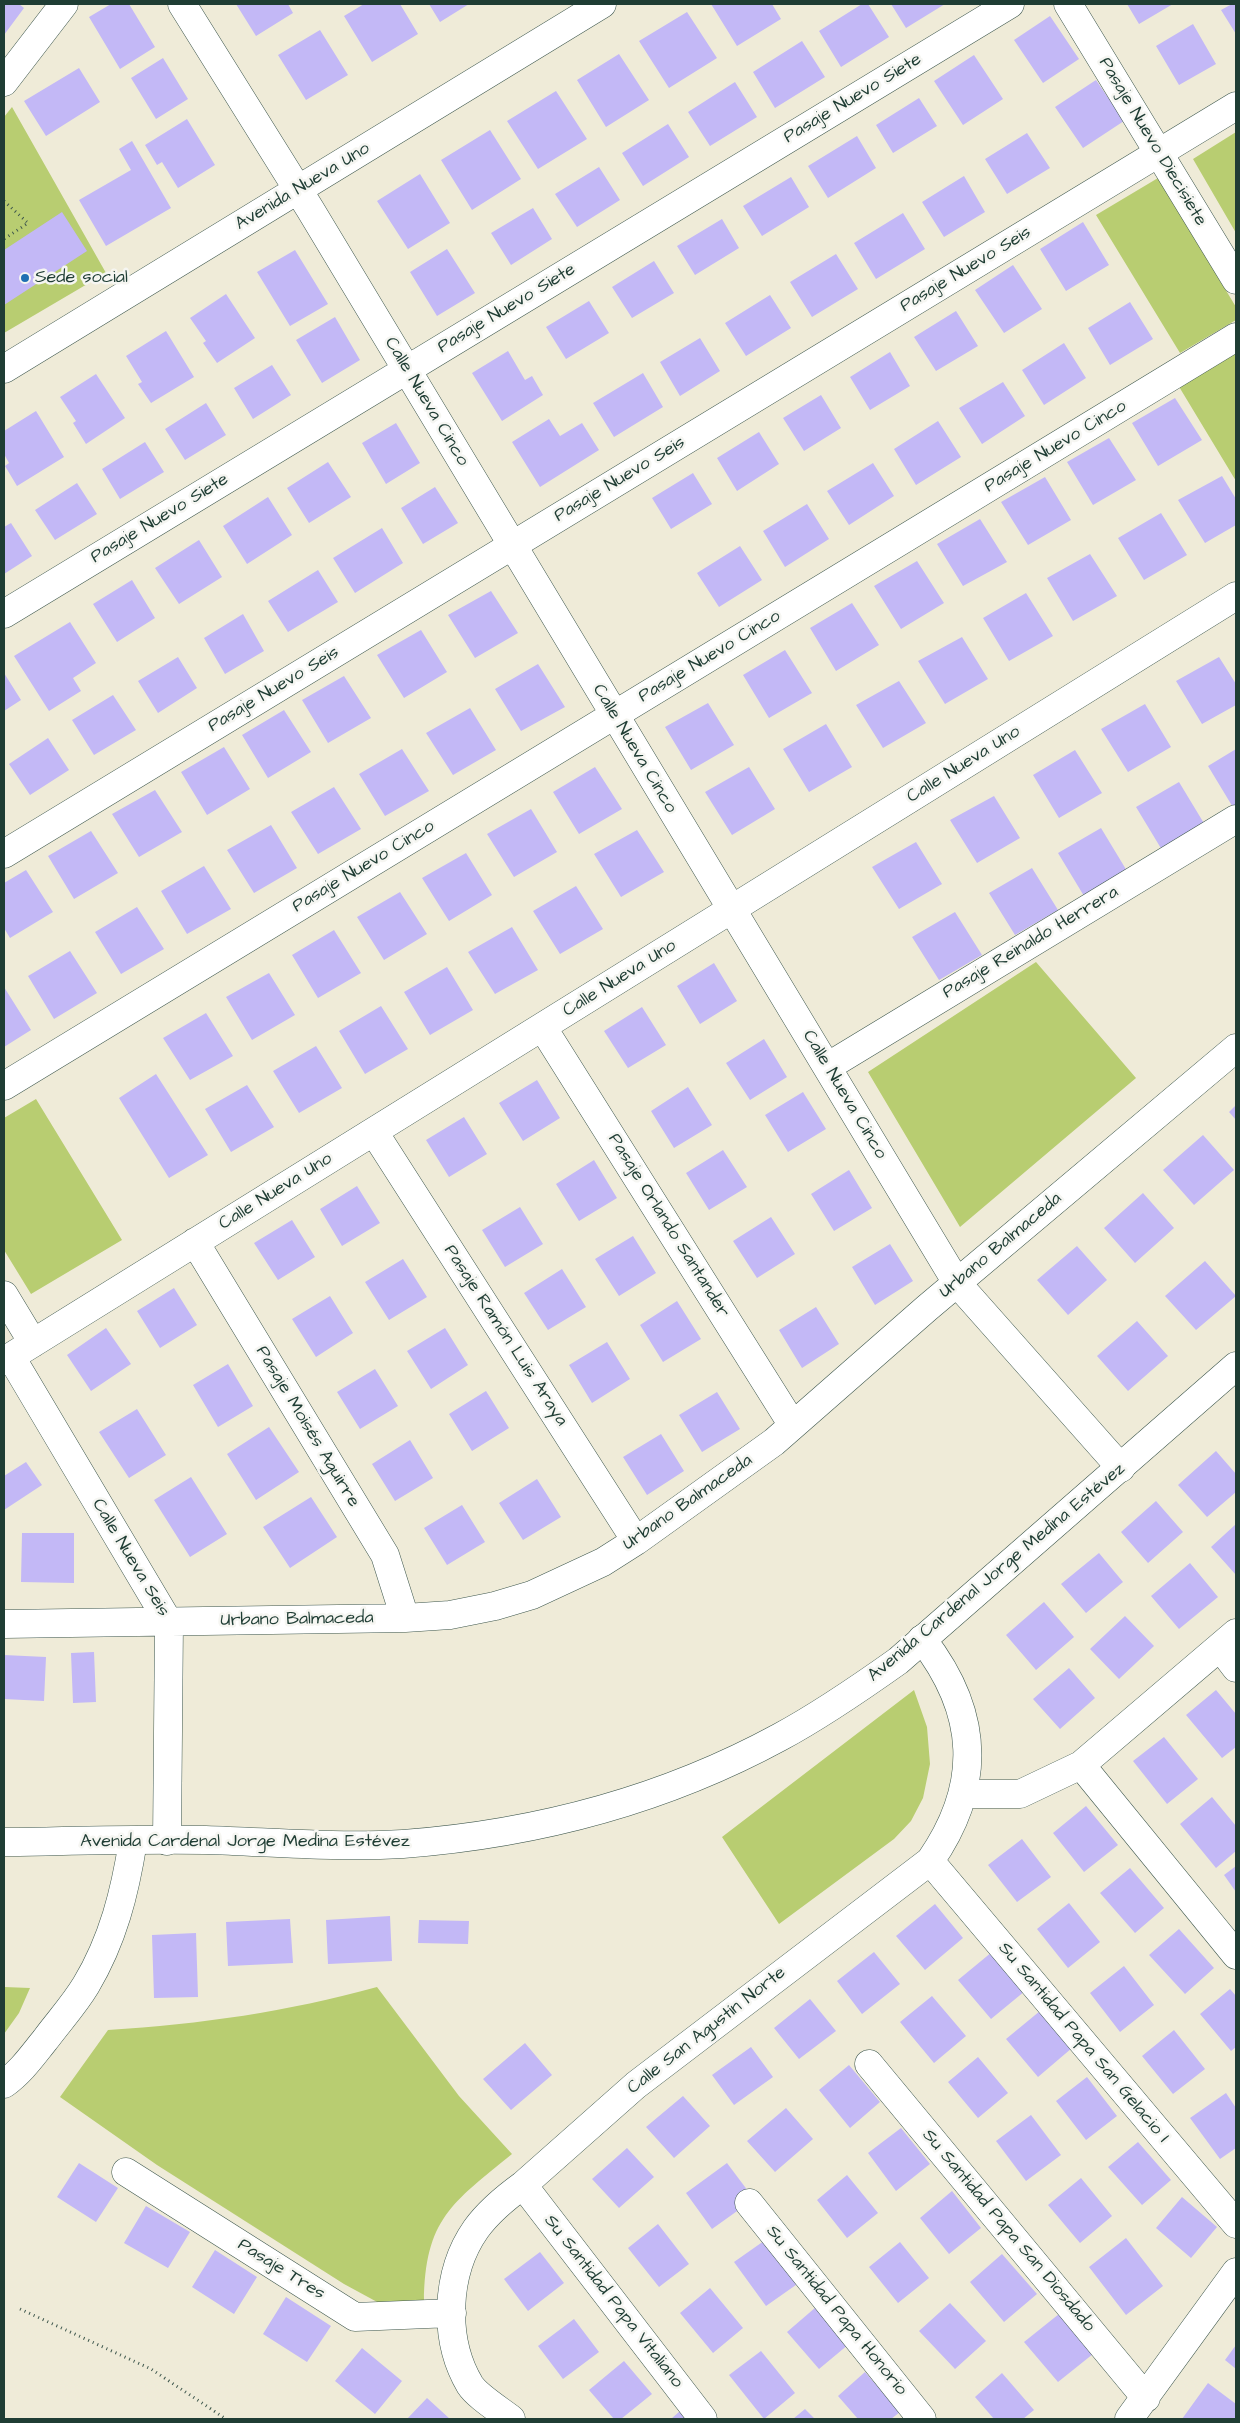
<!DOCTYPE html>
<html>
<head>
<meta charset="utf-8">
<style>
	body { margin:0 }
	#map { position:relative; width:1240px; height:2423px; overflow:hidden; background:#efebd8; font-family:"Architects Daughter",sans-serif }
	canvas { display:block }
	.frame { position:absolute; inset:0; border:5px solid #1f3d34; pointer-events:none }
</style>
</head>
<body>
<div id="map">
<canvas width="1240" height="2423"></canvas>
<div class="frame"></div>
</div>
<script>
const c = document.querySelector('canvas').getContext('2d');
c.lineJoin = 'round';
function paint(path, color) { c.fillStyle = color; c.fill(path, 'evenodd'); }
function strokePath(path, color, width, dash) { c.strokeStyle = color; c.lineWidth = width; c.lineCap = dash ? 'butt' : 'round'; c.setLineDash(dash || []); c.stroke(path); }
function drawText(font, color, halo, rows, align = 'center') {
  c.font = font + ' "Architects Daughter",sans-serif'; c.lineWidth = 5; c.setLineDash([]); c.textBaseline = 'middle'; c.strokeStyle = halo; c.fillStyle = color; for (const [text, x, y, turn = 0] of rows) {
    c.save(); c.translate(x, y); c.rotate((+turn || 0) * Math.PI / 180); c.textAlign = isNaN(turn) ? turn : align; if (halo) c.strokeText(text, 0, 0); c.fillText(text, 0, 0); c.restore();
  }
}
paint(new Path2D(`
	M12,107l94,166 -102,60v-216z
	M1236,132v101l-43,-74z
	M1158,178l78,129v13l-56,33 -84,-138z
	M1236,349v132l-58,-96z
	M1036,962l100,116 -176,149 -92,-155z
	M36,1099l86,141 -91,54 -27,-44v-132z
	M914,1690l13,37 3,37 -7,34 -12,23 -17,18 -115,85 -57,-87z
	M4,1987l26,1 -11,25 -15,21z
	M377,1987l82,109 53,58c-60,49 -87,65 -88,148l-45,1 -35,-19 -187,-119 -97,-68 48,-67c94,-6 178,-18 269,-43z`), '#b8cd71');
paint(new Path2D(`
	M4,4h15l5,4 -20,27z
	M111,4h18l26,43 -35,22 -31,-52z
	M236,4h52l5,9 -37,23z
	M364,4h36l18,30 -46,28 -28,-46z
	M429,4h40l-29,18z
	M711,4h61l9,15 -44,27z
	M862,4h6l21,33 -48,30 -22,-36z
	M891,4h54l-39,24z
	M1127,4h46l-34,20z
	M1232,4h4v30l-15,-24z
	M687,12l30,46 -48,30 -30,-47z
	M1050,16l29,43 -36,24 -29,-43z
	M1193,24l23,40 -37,21 -23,-39z
	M320,30l28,45 -42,25 -28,-45z
	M802,41l23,36 -50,31 -22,-36z
	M619,54l30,46 -43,27 -29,-47z
	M974,55l29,44 -40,26 -29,-44z
	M163,58l25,41 -32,20 -25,-41z
	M79,68l21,34 -54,34 -22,-35z
	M1096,80l28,41 -41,27 -28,-41z
	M735,82l22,35 -47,29 -22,-34z
	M556,91l31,48 -49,30 -31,-48z
	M919,98l18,28 -44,27 -17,-28z
	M187,119l28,46 -37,23 -16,-26 -5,3 -12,-20z
	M668,124l21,33 -46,29 -21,-33z
	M490,130l31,49 -49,31 -31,-50z
	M1027,133l23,35 -43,26 -22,-35z
	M857,136l19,32 -48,30 -20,-32z
	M132,141l39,67 -65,38 -27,-46 52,-30 -12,-21z
	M599,167l21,33 -43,27 -22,-33z
	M420,174l30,49 -42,26 -31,-48z
	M964,176l21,36 -41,25 -22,-35z
	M791,177l18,30 -47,29 -19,-30z
	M533,208l19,31 -41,26 -20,-32z
	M62,212l25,39 -83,54v-55z
	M903,213l22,36 -49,30 -22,-36z
	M722,219l17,29 -44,27 -18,-29z
	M1083,222l26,43 -43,26 -26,-42z
	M447,249l28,44 -38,23 -27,-44z
	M295,250l33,54 -38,22 -33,-54z
	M836,254l22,35 -46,28 -22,-35z
	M654,261l20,32 -42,25 -20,-31z
	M1013,265l29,44 -38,24 -29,-43z
	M226,294l29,44 -38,25 -14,-20 3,-2 -16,-23z
	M770,295l21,33 -45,28 -21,-33z
	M589,301l20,32 -43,26 -20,-32z
	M1130,302l23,37 -43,26 -22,-37z
	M956,311l22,35 -42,25 -22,-34z
	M335,317l25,43 -38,23 -26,-43z
	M166,331l28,46 -43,26 -13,-19 4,-2 -16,-26z
	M700,338l20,33 -40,25 -20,-34z
	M1064,343l22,35 -42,27 -22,-35z
	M508,351l17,29 7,-4 11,19 -41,26 -30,-48z
	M890,352l20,34 -40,24 -20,-33z
	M272,365l19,30 -38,24 -19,-31z
	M643,373l20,34 -49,30 -21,-34z
	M96,374l29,44 -39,26 -13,-21 3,-2 -16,-24z
	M1003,382l22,34 -43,28 -23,-36z
	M821,395l20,33 -37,23 -21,-33z
	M1175,398l27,42 -44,26 -26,-43z
	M206,403l20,32 -41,25 -20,-31z
	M36,411l28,46 -47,29 -12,-20 4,-3 -5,-9v-23z
	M549,419l11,17 22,-13 17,27 -59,37 -28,-45z
	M938,421l23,36 -45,28 -22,-36z
	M396,423l24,40 -34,21 -24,-41z
	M759,432l20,32 -42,27 -20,-33z
	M1109,438l27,42 -43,25 -26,-43z
	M145,442l19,30 -44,27 -18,-30z
	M328,462l23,35 -42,26 -22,-35z
	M873,463l21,33 -45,29 -22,-34z
	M693,473l19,31 -41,25 -19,-31z
	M1222,476l14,23v26l-31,18 -27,-43z
	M1045,477l26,43 -43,25 -27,-43z
	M77,483l20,31 -42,26 -20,-30z
	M435,487l23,36 -35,21 -22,-36z
	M268,497l24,38 -45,29 -24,-38z
	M807,504l22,35 -44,28 -22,-36z
	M1161,513l26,42 -43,25 -26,-42z
	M980,519l27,43 -44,24 -26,-42z
	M11,523l21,33 -28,18v-47z
	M382,528l21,35 -48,30 -22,-35z
	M199,540l23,37 -43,27 -24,-36z
	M740,546l22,34 -43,27 -22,-34z
	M1090,554l27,42 -44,25 -26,-43z
	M917,561l27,42 -43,26 -27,-43z
	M318,570l20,32 -50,30 -20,-31z
	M132,580l23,38 -38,24 -24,-38z
	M491,591l27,42 -43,25 -27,-43z
	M1026,593l27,43 -44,25 -26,-43z
	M852,603l27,42 -43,26 -26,-43z
	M243,614l21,37 -39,23 -21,-36z
	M70,622l26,41 -23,15 8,13 -32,20 -35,-55z
	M421,630l26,42 -43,26 -27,-43z
	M962,637l26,42 -43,25 -27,-43z
	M785,650l27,43 -43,25 -26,-43z
	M178,657l19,31 -39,25 -20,-32z
	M1219,657l17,27v21l-34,19 -26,-43z
	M538,664l27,43 -44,24 -26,-42z
	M4,673l17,27 -17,11z
	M344,676l27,42 -43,25 -26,-43z
	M899,681l27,42 -43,25 -27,-43z
	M113,695l23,35 -42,25 -22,-35z
	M708,703l26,42 -43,25 -26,-43z
	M1145,704l26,43 -43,25 -27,-43z
	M470,708l26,42 -43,25 -27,-42z
	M284,710l27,42 -43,26 -26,-43z
	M826,724l26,43 -43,25 -26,-43z
	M48,738l21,32 -39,25 -21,-31z
	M224,747l26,42 -43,26 -26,-43z
	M402,749l27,42 -44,25 -26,-42z
	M1236,749v58l-2,2 -26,-43z
	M1075,750l27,43 -43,25 -26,-43z
	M595,767l27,42 -43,25 -26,-42z
	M749,767l26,42 -43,26 -27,-43z
	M1179,782l26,43 -43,25 -26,-43z
	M334,787l27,42 -43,25 -27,-42z
	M155,790l27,42 -43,25 -27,-43z
	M994,796l26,42 -43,25 -27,-43z
	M531,809l26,43 -43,25 -27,-43z
	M271,825l26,43 -43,25 -27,-43z
	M1101,828l26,43 -43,25 -26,-43z
	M637,830l27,42 -43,25 -27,-43z
	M91,831l27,42 -44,26 -26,-43z
	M916,842l26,42 -43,25 -27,-42z
	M466,853l26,42 -43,26 -27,-43z
	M204,866l27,43 -44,25 -26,-43z
	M1032,868l26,42 -43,25 -26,-42z
	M26,870l27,42 -43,26 -6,-10v-45z
	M576,886l27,43 -43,25 -27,-43z
	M400,892l27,42 -43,26 -27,-43z
	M137,907l27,42 -43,25 -26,-42z
	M955,912l27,43 -43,25 -27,-43z
	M512,927l26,43 -43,24 -27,-42z
	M334,930l27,43 -43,25 -26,-43z
	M70,951l27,42 -43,26 -26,-43z
	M714,963l23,38 -37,23 -23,-38z
	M447,967l26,43 -43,25 -26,-43z
	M269,973l26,42 -43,25 -26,-43z
	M4,987l27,43 -27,17z
	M381,1006l27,43 -43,25 -26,-43z
	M642,1007l24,38 -38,23 -24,-37z
	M206,1013l27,43 -43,24 -27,-42z
	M764,1039l23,38 -37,23 -24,-37z
	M316,1046l26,42 -43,25 -26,-42z
	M156,1074l52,81 -39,23 -50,-80z
	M537,1080l23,38 -37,23 -24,-38z
	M247,1085l27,42 -43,25 -26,-43z
	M688,1087l24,38 -38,23 -23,-37z
	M803,1092l23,37 -38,23 -23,-37z
	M1236,1105v15l-7,-8z
	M464,1117l23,37 -38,23 -23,-37z
	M1203,1135l31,35 -40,35 -31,-35z
	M723,1150l24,37 -38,23 -23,-37z
	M594,1160l23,38 -38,23 -23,-37z
	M849,1170l23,38 -38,23 -23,-37z
	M357,1186l23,37 -38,23 -22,-37z
	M1143,1193l31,35 -39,35 -31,-35z
	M520,1207l23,37 -38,23 -23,-37z
	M771,1217l24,37 -38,24 -24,-37z
	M292,1220l23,37 -37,23 -24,-37z
	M633,1236l23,37 -37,23 -24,-37z
	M890,1244l23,37 -38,24 -23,-38z
	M1077,1246l30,34 -39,35 -31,-35z
	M403,1259l24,38 -38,23 -24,-38z
	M1205,1261l31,35 -40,34 -31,-34z
	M562,1269l24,38 -38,23 -24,-37z
	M174,1288l23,37 -37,23 -23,-37z
	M330,1296l23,37 -37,24 -24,-38z
	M677,1301l24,38 -38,23 -23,-37z
	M816,1307l23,37 -37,24 -23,-38z
	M1137,1321l31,35 -40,35 -31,-35z
	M106,1328l25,36 -40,27 -24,-36z
	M445,1328l23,37 -37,24 -24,-38z
	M607,1342l23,37 -38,24 -23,-38z
	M228,1364l25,42 -35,21 -25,-42z
	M375,1369l23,37 -38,23 -23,-37z
	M486,1391l23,37 -37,23 -23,-37z
	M717,1392l23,37 -38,23 -23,-37z
	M137,1409l29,46 -37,23 -30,-46z
	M269,1427l30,45 -43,28 -29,-46z
	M661,1434l23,37 -37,24 -24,-38z
	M410,1440l23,38 -38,23 -23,-37z
	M1216,1451l20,23v18l-29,25 -29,-32z
	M26,1462l16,23 -38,25v-34z
	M191,1477l36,57 -37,23 -36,-57z
	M537,1479l24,38 -38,23 -24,-37z
	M311,1497l26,40 -47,31 -27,-41z
	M1156,1501l27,31 -35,31 -27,-31z
	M462,1505l23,37 -38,23 -23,-37z
	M1236,1524v51l-25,-28z
	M22,1533h52v50l-53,-1z
	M1099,1553l24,29 -37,31 -25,-29z
	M1190,1563l28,34 -39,32 -28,-33z
	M1044,1602l30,35 -38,33 -30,-35z
	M1125,1616l29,30 -35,33 -29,-30z
	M94,1652l2,50 -23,1 -2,-50z
	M4,1655l42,2 -2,44 -40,-2z
	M1069,1668l26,30 -35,31 -27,-30z
	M1216,1690l20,24v33l-14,11 -36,-43z
	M1164,1737l34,42 -31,25 -34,-43z
	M1212,1797l24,29v25l-20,17 -36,-44z
	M1086,1806l32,39 -34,27 -31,-39z
	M1022,1839l29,38 -34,25 -29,-37z
	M1236,1866v26l-12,-17z
	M1130,1868l34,40 -29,25 -35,-40z
	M1069,1903l31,39 -32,26 -31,-39z
	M935,1904l28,34 -38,32 -29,-34z
	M390,1916l2,45 -64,3 -2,-44z
	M290,1919l3,44 -65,3 -2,-44z
	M419,1920l50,1 -1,23 -50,-1z
	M1179,1929l35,39 -29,26 -36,-39z
	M196,1933l2,64 -44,1 -2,-63z
	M874,1952l26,32 -38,30 -25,-33z
	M992,1952l33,39 -34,28 -33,-39z
	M1124,1966l30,39 -34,27 -30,-39z
	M1230,1989l6,7v51l-5,4 -31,-37z
	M932,1996l34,40 -32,27 -34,-41z
	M810,1999l26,32 -37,28 -25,-31z
	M1040,2011l32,37 -34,29 -32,-38z
	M1174,2030l31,39 -32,25 -31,-38z
	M525,2043l27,32 -41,35 -28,-31z
	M751,2047l22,30 -39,28 -22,-30z
	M978,2057l30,36 -30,25 -30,-36z
	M849,2065l31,37 -30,26 -31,-38z
	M1087,2077l30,39 -31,24 -30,-39z
	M1226,2093l10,15v40l-16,11 -30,-41z
	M683,2096l27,30 -36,32 -28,-31z
	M786,2108l27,31 -38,33 -28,-31z
	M1031,2115l30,40 -35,26 -30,-40z
	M901,2128l29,36 -34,27 -28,-38z
	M1138,2142l33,38 -29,25 -34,-38z
	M627,2148l27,29 -35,31 -27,-29z
	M79,2163l39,25 -22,34 -39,-25z
	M727,2163l27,36 -42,30 -26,-36z
	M847,2175l31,38 -31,25 -30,-38z
	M1081,2178l31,38 -32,27 -32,-38z
	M952,2191l29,37 -32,26 -29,-36z
	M1182,2197l35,30 -26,31 -35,-30z
	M146,2206l44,26 -22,36 -44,-25z
	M658,2224l31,40 -30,23 -31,-39z
	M771,2236l32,44 -37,26 -32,-44z
	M1126,2238l37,48 -37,29 -37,-48z
	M900,2242l29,36 -31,25 -29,-36z
	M215,2250l42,27 -23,37 -42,-27z
	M540,2252l24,31 -36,28 -24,-32z
	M1002,2254l35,40 -33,28 -34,-40z
	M710,2288l33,40 -30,25 -33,-40z
	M286,2297l45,29 -24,36 -44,-28z
	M823,2301l32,38 -36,30 -32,-37z
	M950,2303l36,38 -31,28 -36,-38z
	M1059,2314l34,40 -35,28 -34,-40z
	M574,2319l25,33 -36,27 -25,-33z
	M1236,2345v24l-11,-9z
	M362,2348l40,33 -27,33 -40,-33z
	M761,2351l34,42 -31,26 -35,-44z
	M624,2361l28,33 -31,25h-7l-25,-29z
	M865,2372l35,40 -9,7h-33l-20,-23z
	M1002,2373l32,37 -11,9h-29l-19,-22z
	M1208,2383l28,21v15h-54z
	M427,2398l23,21h-43z
	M805,2409l10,10h-22z
	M680,2411l7,8h-16z`), '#c3b8f6');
const minor = new Path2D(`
	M182,4l128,205 647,1074 164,185
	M1068,4l168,276
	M4,82l60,-78
	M4,369l598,-365
	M4,614l1006,-610
	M4,854l1232,-748
	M543,1028l249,396
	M827,1067l409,-248
	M4,1086l1232,-749
	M374,1132l262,409
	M195,1242l190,313 20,63
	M4,1295l29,48
	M11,1357l158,266 -2,218
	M4,1361l1232,-765
	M4,1624l401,-6 45,-3 45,-9 37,-11 71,-33 33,-21 138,-99 153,-134 309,-260
	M1220,1647l16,21
	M1081,1765l155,190
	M963,1794h57l61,-29 155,-132
	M930,1861l306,363
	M869,2064l277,334
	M4,2084c17,-12 28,-28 41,-44 14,-19 29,-35 41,-55 27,-45 39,-93 47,-144
	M126,2172l229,145 97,-4
	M523,2185l180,234
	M749,2203l173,216
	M511,2419c-10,-8 -34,-23 -41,-34 -27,-45 -25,-112 6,-156 13,-18 29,-31 47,-44l113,-100 294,-224c53,-76 49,-149 -8,-222
	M1129,2419l107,-147`);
const tertiary = new Path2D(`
	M4,1842c67,-1 134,-3 202,-2 65,2 131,8 197,4 131,-10 261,-44 377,-107 41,-22 80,-49 118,-76l338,-295`);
strokePath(minor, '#3e574d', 29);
strokePath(tertiary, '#3e574d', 29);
strokePath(new Path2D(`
	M4,201l24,22 -24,16
	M20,2309l131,60 75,50`), '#3e574d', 3, [1, 4]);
strokePath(minor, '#fff', 28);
strokePath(tertiary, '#fff', 28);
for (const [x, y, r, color] of [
	[25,278,5,"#1f6fb2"]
]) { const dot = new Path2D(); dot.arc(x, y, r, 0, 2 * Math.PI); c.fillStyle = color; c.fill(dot); strokePath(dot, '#f6f6f2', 2); }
drawText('18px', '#1f3d34', '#f6f6f2', [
	["Pasaje Nuevo Siete",853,99,-31],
	["Pasaje Nuevo Diecisiete",1152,142,59],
	["Avenida Nueva Uno",303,187,-31],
	["Pasaje Nuevo Seis",966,270,-31],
	["Pasaje Nuevo Siete",507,309,-31],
	["Calle Nueva Cinco",426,402,59],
	["Pasaje Nuevo Cinco",1056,447,-31],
	["Pasaje Nuevo Seis",620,480,-31],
	["Pasaje Nuevo Siete",160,519,-31],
	["Pasaje Nuevo Cinco",710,657,-31],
	["Pasaje Nuevo Seis",274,690,-31],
	["Calle Nueva Cinco",634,749,59],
	["Calle Nueva Uno",964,765,-32],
	["Pasaje Nuevo Cinco",364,867,-31],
	["Pasaje Reinaldo Herrera",1031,943,-31],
	["Calle Nueva Uno",620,979,-32],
	["Calle Nueva Cinco",844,1095,59],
	["Calle Nueva Uno",276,1192,-32],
	["Pasaje Orlando Santander",668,1226,58],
	["Urbano Balmaceda",1001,1246,-40],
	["Pasaje Ramón Luis Araya",505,1336,57],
	["Pasaje Moisés Aguirre",307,1427,59],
	["Urbano Balmaceda",688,1503,-35],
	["Calle Nueva Seis",130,1558,59],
	["Avenida Cardenal Jorge Medina Estévez",997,1573,-40],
	["Urbano Balmaceda",297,1620,-1],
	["Avenida Cardenal Jorge Medina Estévez",245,1842],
	["Calle San Agustín Norte",707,2031,-38],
	["Su Santidad Papa San Gelacio I",1083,2043,50],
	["Su Santidad Papa San Diosdado",1008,2231,50],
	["Pasaje Tres",281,2270,32],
	["Su Santidad Papa Vitaliano",613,2302,52],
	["Su Santidad Papa Honorio",836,2311,51]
]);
drawText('18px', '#1f3d34', '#f6f6f2', [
	["Sede social",35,278]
], 'left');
</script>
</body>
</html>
